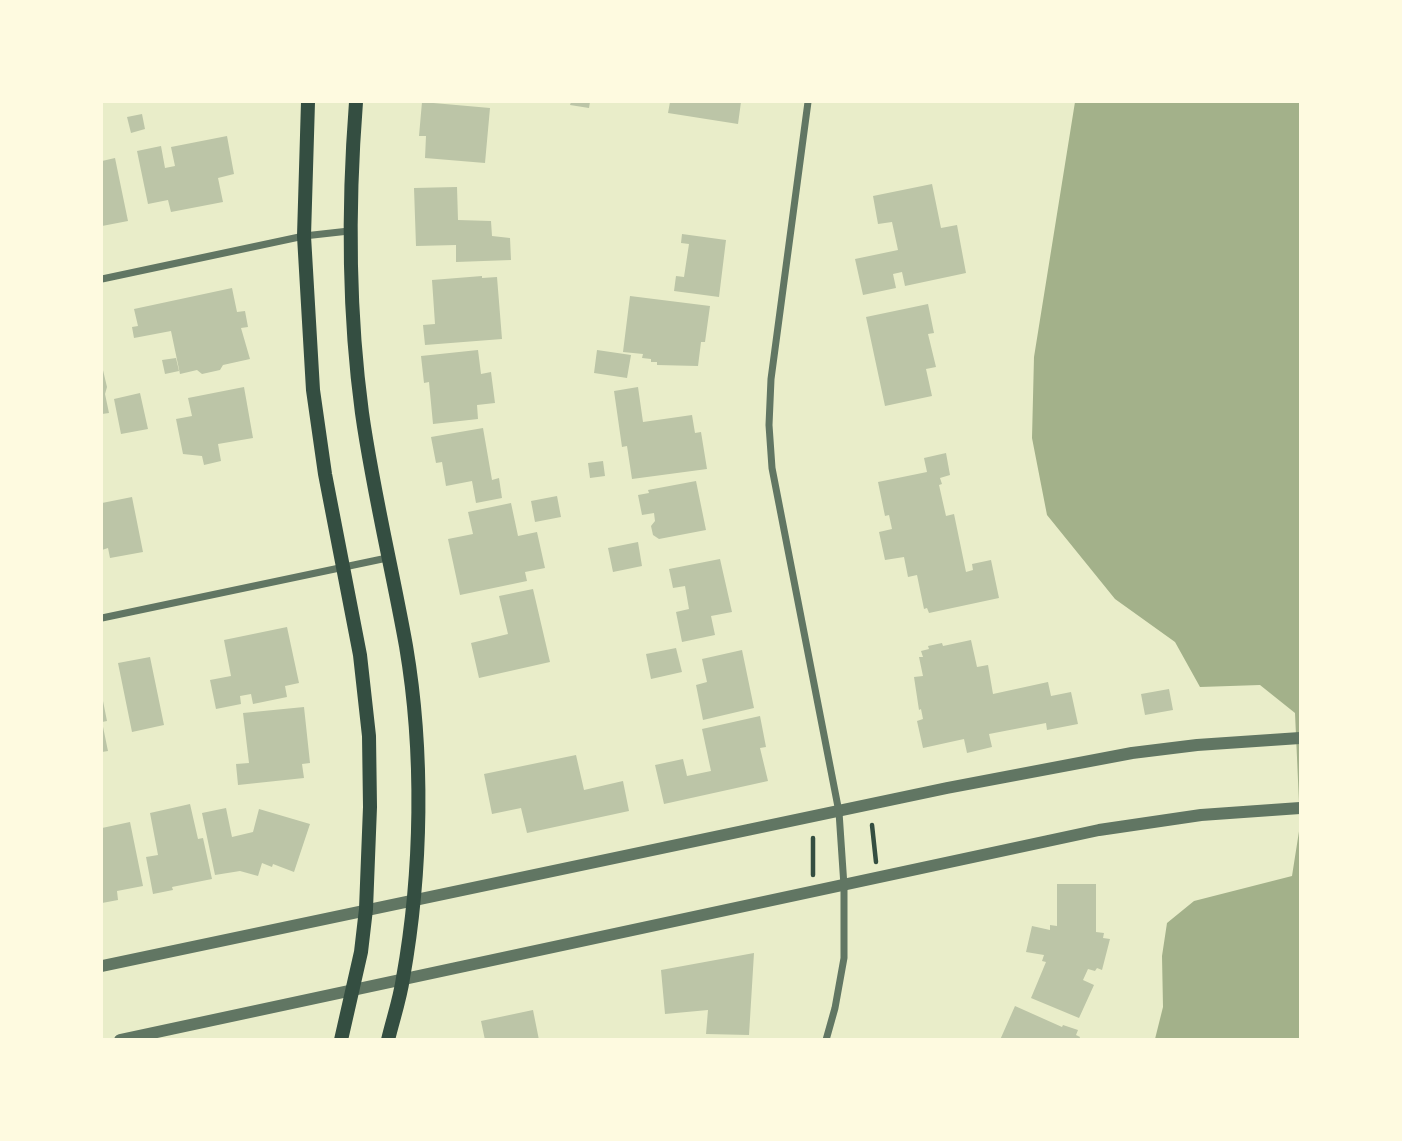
<!DOCTYPE html>
<html>
<head>
<meta charset="utf-8">
<style>
	body { margin:0 }
	#map { position:relative; width:1402px; height:1141px; overflow:hidden; background:#e9edc9; font-family:Cabin,sans-serif }
	canvas { display:block }
	.frame { position:absolute; inset:0; border:103px solid #fefae0; pointer-events:none }
</style>
</head>
<body>
<div id="map">
<canvas width="1402" height="1141"></canvas>
<div class="frame"></div>
</div>
<script>
const c = document.querySelector('canvas').getContext('2d');
c.lineJoin = 'round';
function paint(path, color) { c.fillStyle = color; c.fill(path, 'evenodd'); }
function strokePath(path, color, width, dash) { c.strokeStyle = color; c.lineWidth = width; c.lineCap = dash ? 'butt' : 'round'; c.setLineDash(dash || []); c.stroke(path); }
paint(new Path2D(`
	M1075,102h225v937h-145l8,-32 -1,-51 5,-33 27,-22 98,-25 8,-51 -5,-112 -35,-28 -60,2 -25,-45 -60,-43 -68,-84 -15,-77 2,-81z`), '#a3b18a');
paint(new Path2D(`
	M422,102l68,6 -5,55 -60,-5 1,-22h-7z
	M571,102h19l-1,6 -19,-3z
	M670,102h71l-3,22 -70,-11z
	M142,114l3,15 -14,4 -4,-16z
	M227,136l7,38 -16,4 5,24 -52,10 -3,-12 -20,4 -11,-53 24,-5 4,22 10,-2 -4,-19z
	M115,158l13,63 -26,5v-65z
	M932,184l9,44 16,-3 9,48 -61,13 -3,-14 -9,2 3,14 -33,7 -8,-36 43,-9 -6,-28 -14,2 -5,-28z
	M457,187l1,33 33,1 1,15 18,2 1,22 -55,2v-17l-40,1 -2,-58z
	M682,234l44,6 -7,57 -45,-6 2,-15 8,1 5,-33 -8,-1z
	M482,276v2l15,-1 5,62 -77,6 -2,-20 12,-1 -3,-44z
	M232,288l5,24 8,-1 3,16 -7,1 9,31 -27,6 -3,5 -18,4 -5,-4 -17,4 -9,-43 -37,7 -2,-11 6,-1 -4,-17z
	M630,296l80,10 -5,36h-4l-3,24 -41,-1v-3h-6v-3l-9,-1 1,-4 -20,-2z
	M928,304l6,29 -6,1 8,33 -10,2 6,27 -47,10 -19,-89z
	M478,350l3,24 10,-2 4,31 -18,2 1,14 -45,5 -4,-42 -5,1 -3,-27z
	M597,350l34,5 -4,23 -33,-5z
	M176,358l3,13 -14,3 -3,-14z
	M102,366l5,21 -2,7 4,19 -7,1z
	M244,387l9,51 -35,6 3,17 -17,4 -2,-9 -19,-2 -7,-35 16,-3 -4,-18z
	M638,387l5,35 49,-7 3,18 6,-1 6,37 -75,10 -5,-33 -5,1 -8,-56z
	M140,393l8,36 -27,5 -7,-35z
	M483,428l9,52 7,-2 3,20 -26,5 -4,-22 -26,5 -4,-24 -6,1 -5,-26z
	M946,453l4,22 -10,3 2,6 -3,1 7,31 8,-2 12,58 7,-2 -1,-6 19,-4 8,38 -70,15 -2,-5 -3,1 -7,-34 -9,2 -4,-20 -19,3 -6,-28 13,-3 -3,-14 -4,1 -7,-34 49,-10 -3,-14z
	M603,461l2,15 -15,2 -2,-15z
	M696,481l10,49 -47,9 -6,-4 -2,-9 4,-5 -1,-8 -12,2 -4,-20 11,-2 -1,-3z
	M557,496l4,21 -26,5 -4,-21z
	M132,497l11,55 -33,6 -2,-10 -6,2v-47z
	M511,503l7,33 19,-4 8,36 -20,4 2,9 -67,14 -12,-56 25,-5 -5,-22z
	M638,542l4,24 -29,6 -5,-24z
	M720,559l12,53 -21,4 4,19 -33,7 -6,-30 13,-3 -4,-23 -12,2 -4,-19z
	M533,589l17,73 -71,16 -8,-35 37,-9 -9,-38z
	M287,627l12,56 -14,3 2,11 -34,7 -2,-10 -11,2 1,8 -25,5 -6,-29 21,-4 -7,-36z
	M971,640l6,27 11,-2 5,29 55,-12 3,14 20,-4 7,32 -31,6 -1,-7 -57,11 3,13 -25,6 -3,-14 -41,9 -6,-27 6,-2 -2,-10 -2,1 -5,-33 9,-1 -4,-19h4l-2,-6 8,-2 -1,-3 14,-3 1,3z
	M676,648l6,24 -31,7 -5,-25z
	M742,650l12,58 -51,12 -7,-35 11,-3 -5,-23z
	M150,657l14,68 -32,7 -14,-69z
	M1169,689l4,21 -28,5 -4,-21z
	M102,696l5,25 -5,1z
	M304,707l6,56 -8,1 2,14 -66,7 -2,-21 13,-1 -6,-50z
	M760,716l6,31 -6,1 8,33 -104,23 -9,-39 28,-6 4,17 24,-5 -9,-42z
	M102,722l6,29 -6,1z
	M576,755l8,35 39,-9 6,30 -102,22 -6,-25 -29,6 -8,-40z
	M190,804l8,35 5,-1 9,41 -40,8 1,3 -20,4 -7,-37 12,-2 -8,-42z
	M226,808l6,29 21,-5 6,-23 51,15 -16,48 -21,-8 -1,3 -10,-4 -4,13 -18,-5 -25,4 -13,-62z
	M130,822l13,64 -26,5 1,9 -16,3v-75z
	M1057,884h39v48l8,1 -1,5 7,1 -8,31 -5,-2 -2,3 -7,-2 -5,11 11,5 -15,33 -48,-20 15,-36 -4,-1 2,-6 -18,-3 6,-26 18,4v-5l7,1z
	M754,953l-5,82 -43,-1 2,-24 -43,4 -4,-44z
	M1015,1006l47,21 1,-2 15,5 -2,5 4,2 -1,3h-79z
	M533,1010l6,30h-54l-4,-19z`), '#bcc5a7');
strokePath(new Path2D(`
	M872,825l4,37
	M813,838v37`), '#344e41', 4.5);
strokePath(new Path2D(`
	M808,102l-37,277 -2,46 3,43 67,344 5,74v72l-9,50 -9,32
	M102,279l202,-43 45,-5
	M102,618l285,-60`), '#617663', 7);
strokePath(new Path2D(`
	M102,966l845,-178 185,-35 65,-8 103,-7
	M120,1040l979,-210 102,-15 99,-7`), '#617663', 12);
strokePath(new Path2D(`
	M308,102l-4,134 9,154 12,84 35,181 9,81 1,71 -4,102 -5,43 -20,88
	M356,102c-8,103 -8,207 6,311 11,78 30,155 44,233 18,106 16,226 -3,332 -3,21 -10,41 -15,62`), '#344e41', 14);
</script>
</body>
</html>
